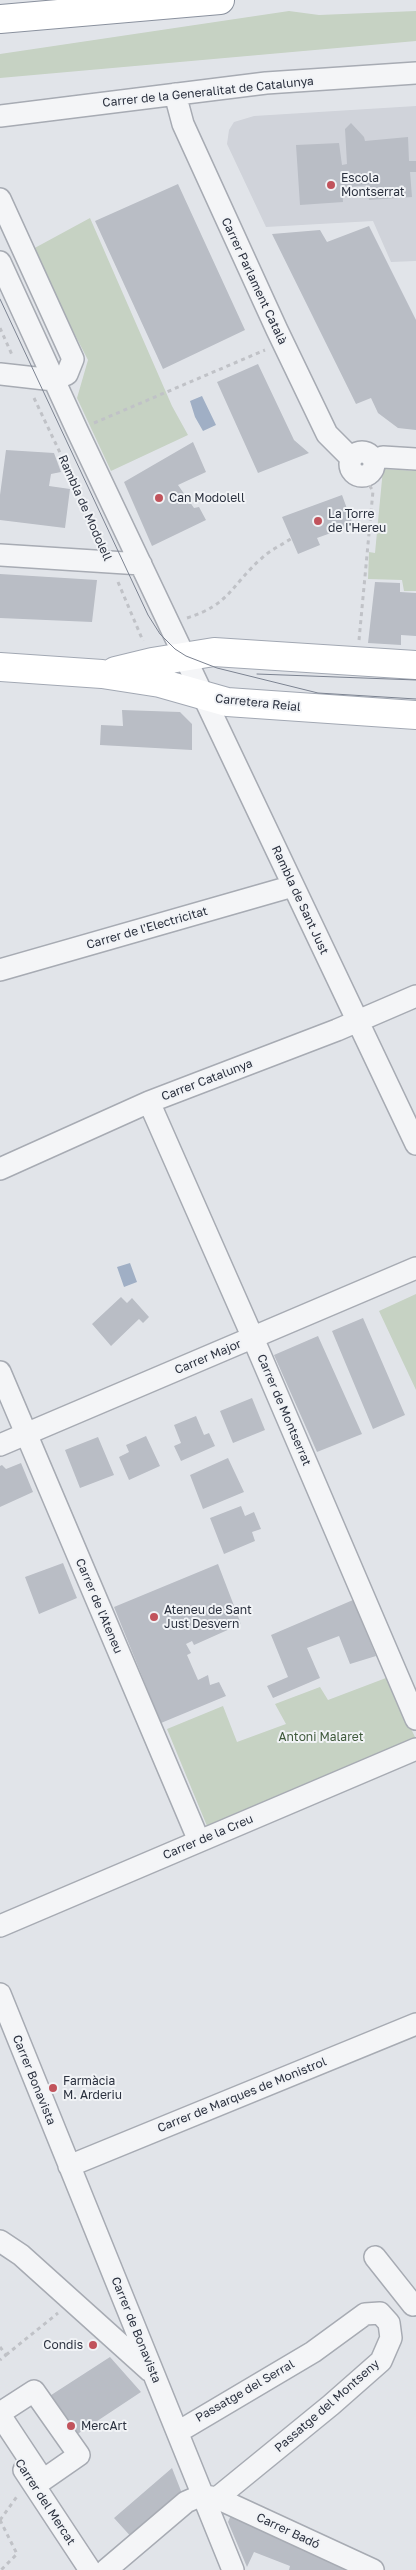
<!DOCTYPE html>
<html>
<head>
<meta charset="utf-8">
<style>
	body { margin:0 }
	canvas { display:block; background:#e1e4e9 }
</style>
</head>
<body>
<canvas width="416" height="2570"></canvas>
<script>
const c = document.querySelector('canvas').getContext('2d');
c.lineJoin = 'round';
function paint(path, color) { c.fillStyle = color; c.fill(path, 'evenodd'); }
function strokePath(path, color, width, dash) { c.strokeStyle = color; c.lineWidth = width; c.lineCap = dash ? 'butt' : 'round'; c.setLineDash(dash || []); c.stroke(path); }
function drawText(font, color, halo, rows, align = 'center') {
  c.font = font + ' "Golos Text",sans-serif'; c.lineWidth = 4; c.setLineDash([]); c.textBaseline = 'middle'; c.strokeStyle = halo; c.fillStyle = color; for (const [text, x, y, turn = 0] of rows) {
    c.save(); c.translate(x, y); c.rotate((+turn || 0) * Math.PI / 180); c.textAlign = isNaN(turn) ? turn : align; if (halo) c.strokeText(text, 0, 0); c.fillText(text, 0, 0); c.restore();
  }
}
paint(new Path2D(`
	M416,106v155l-25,1 -18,-41 -107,6 -39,-83 2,-14 5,-8 20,-6z`), '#d0d3da');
paint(new Path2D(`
	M289,11l30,4 97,-4v30l-416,37v-24z
	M90,218l82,188 16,29 -77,36 -34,-73 11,-38 -57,-110z
	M383,469l33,2v120h-12l-2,-11 -34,-1 1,-27 6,1z
	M416,1294v96l-37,-79z
	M386,1678l30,61 -209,87 -40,-97 56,-23 14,36 49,-18 -11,-20 45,-17 8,13z`), '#c6d2c3');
paint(new Path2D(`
	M202,396l14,29 -13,6 -8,-14 -5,-16z
	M130,1263l7,19 -13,5 -7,-20z`), '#a0afc5');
paint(new Path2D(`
	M351,123l13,14 1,4 43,-4 1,24h7v11h-6l2,25 -43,3 -2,-15 -25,3 1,14 -43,3 -4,-60 43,-2 3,22 5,-1 -2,-35z
	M178,184l67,146 -82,39 -68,-148z
	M369,226l47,94v110l-18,-2 -20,-15 -7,-15 -15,6 -84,-170 48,-4 7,12z
	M258,364l36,76 15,13 -51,20 -41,-91z
	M193,442l13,30 -28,13 16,23 5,-1 7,13 -54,26 -28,-64z
	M6,450l48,3 7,19 -10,2 -2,12 21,3 -5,39 -65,-8v-25z
	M342,495l11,30 -36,13 3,7 -22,9 -16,-37z
	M0,574l97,6 -5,42 -92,-4z
	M375,582l25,1v9l16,1v43l-15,-1v10l-33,-2z
	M122,710l58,2 12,12v26l-92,-5 1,-20 22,1z
	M121,1297l6,6 5,-5 17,19 -6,6 -4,-4 -28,27 -19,-22z
	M363,1318l42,97 -32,14 -41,-98z
	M318,1336l44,98 -45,18 -43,-97z
	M252,1398l13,32 -32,13 -13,-32z
	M196,1416l8,19 5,-2 6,13 -34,15 -7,-15 7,-3 -7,-18z
	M146,1436l14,30 -31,14 -10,-23 10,-5 -3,-7z
	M98,1437l16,38 -34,13 -15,-38z
	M228,1458l16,34 -41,17 -13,-34z
	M21,1463l12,29 -33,15v-41l2,-1 4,4z
	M241,1506l4,10 9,-4 7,17 -9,3 3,9 -31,13 -14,-36z
	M63,1563l14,35 -38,16 -14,-37z
	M218,1564l23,60 -47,21 -2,-4 -6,3 5,9 -4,2 11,25 10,-5 2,10 9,-3 7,14 -65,27 -47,-116z
	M353,1600l23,56 -26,8 -11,-28 -32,12 13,30 -47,20 -6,-12 21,-9 -17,-42z
	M110,2357l31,35 -68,45 -28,-38z
	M172,2468l11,28 -49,44 -20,-22z
	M231,2515l127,55h-69l1,-4 -36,-14 -7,15 -19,-45z`), '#b9bdc5');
const minor = new Path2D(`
	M175,94l8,30 94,206 50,104 24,24
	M0,116l266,-33 150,-10
	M0,199l73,160 -6,15 -13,6
	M0,262l77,168 339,714
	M0,374l54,6
	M350 464a12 12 0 1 1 24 0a12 12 0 1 1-24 0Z
	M374,460l9,-3 33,2
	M0,555l141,9
	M0,970l293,-84
	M149,1102l104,236 163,381
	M0,1169l149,-67 188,-72 79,-34
	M0,1372l199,469
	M0,1445l416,-177
	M0,1926l416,-177
	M0,1994l233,576
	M69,2166l347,-142
	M0,2241l21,14 129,116
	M375,2257l38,48
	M0,2413l34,-22 45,64 -36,25 -43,-65
	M178,2432l135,-80 52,-38 15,-1 9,10 2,15 -10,23 -50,44 -114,93
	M24,2470l66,100
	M204,2496l13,2 156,72
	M106,2570l80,-68 16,-7`);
const major = new Path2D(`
	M0,667l102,7 58,9 67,19 189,13
	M115,671l37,-9 62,-10 202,13`);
const highway = new Path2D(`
	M0,19l220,-19`);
strokePath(minor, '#a7abb3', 24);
strokePath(major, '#a2a8b3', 30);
strokePath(highway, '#8a919e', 30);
strokePath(new Path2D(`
	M0,328l13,29
	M34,398l68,143
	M94,423l171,-73
	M118,582l25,59
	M187,618c44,-14 44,-33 75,-60 8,-8 20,-13 30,-20
	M359,640l14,-149 -9,-14
	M0,2347l6,8 -6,5
	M6,2355l52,-42
	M0,2520l17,34 -16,16
	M0,2520l18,-25`), '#c0c2c7', 3, [4, 4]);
strokePath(minor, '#f4f5f7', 21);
strokePath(major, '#fff', 28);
strokePath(highway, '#fff', 28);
strokePath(new Path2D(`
	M0,299l148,316 12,19 15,15 11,7 31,12 101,25 98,6
	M257,674l159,6`), '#7c8391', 1);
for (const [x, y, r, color] of [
	[331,185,5,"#c1535c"],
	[159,498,5,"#c1535c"],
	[318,521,5,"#c1535c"],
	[154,1617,5,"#c1535c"],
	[53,2088,5,"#c1535c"],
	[93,2345,5,"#c1535c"],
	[71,2426,5,"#c1535c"]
]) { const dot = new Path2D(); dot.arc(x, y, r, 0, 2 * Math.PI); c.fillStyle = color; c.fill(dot); strokePath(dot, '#f1f3f6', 2); }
drawText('12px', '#2b313f', '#f1f3f6', [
	["Carrer de la Generalitat de Catalunya",208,92,-6],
	["Carrer Parlament Català",254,281,65],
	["Rambla de Modolell",85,508,66],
	["Carretera Reial",258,703,6],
	["Rambla de Sant Just",300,900,65],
	["Carrer de l'Electricitat",147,928,-16],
	["Carrer Catalunya",207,1080,-21],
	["Carrer Major",208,1357,-23],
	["Carrer de Montserrat",284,1410,67],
	["Carrer de l'Ateneu",99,1606,67],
	["Carrer de la Creu",208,1837,-23],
	["Carrer Bonavista",34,2080,68],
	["Carrer de Marques de Monistrol",242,2095,-22],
	["Carrer de Bonavista",136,2330,68],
	["Passatge del Serral",245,2391,-30],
	["Passatge del Montseny",327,2406,-41],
	["Carrer del Mercat",45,2502,57],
	["Carrer Badó",288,2531,25]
]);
drawText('12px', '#2b313f', '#f1f3f6', [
	["Escola",341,178],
	["Montserrat",341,192],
	["Can Modolell",169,498],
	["La Torre",328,514],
	["de l'Hereu",328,528],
	["Ateneu de Sant",164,1610],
	["Just Desvern",164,1624],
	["Farmàcia",63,2081],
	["M. Arderiu",63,2095],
	["Condis",83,2345,"right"],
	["MercArt",81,2426]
], 'left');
drawText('12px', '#3e593a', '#f1f3f6', [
	["Antoni Malaret",321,1737]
]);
</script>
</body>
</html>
